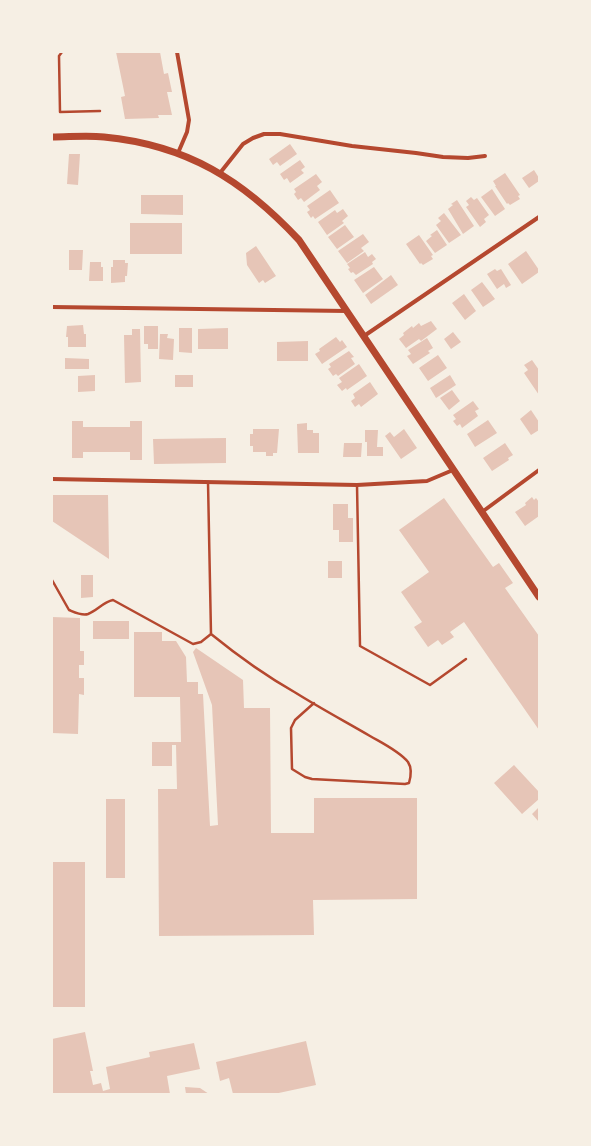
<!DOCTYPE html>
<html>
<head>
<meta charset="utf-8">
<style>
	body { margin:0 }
	#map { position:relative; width:591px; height:1146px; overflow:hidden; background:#f6efe4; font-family:"Nunito Sans",sans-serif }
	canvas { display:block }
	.frame { position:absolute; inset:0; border:53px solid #f6efe4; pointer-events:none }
</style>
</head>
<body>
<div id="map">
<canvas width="591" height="1146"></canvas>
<div class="frame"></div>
</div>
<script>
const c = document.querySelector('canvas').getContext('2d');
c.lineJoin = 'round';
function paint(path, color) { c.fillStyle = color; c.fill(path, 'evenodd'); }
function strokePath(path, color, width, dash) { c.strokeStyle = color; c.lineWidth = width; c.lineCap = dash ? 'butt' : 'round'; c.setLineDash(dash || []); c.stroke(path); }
paint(new Path2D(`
	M116,52h44l4,22 4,-1 4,19h-5l5,23h-14l1,3 -34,1 -4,-22 4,-1z
	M290,144l7,10 -17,12 -3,-4 -4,3 -4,-6z
	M69,154h11l-2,31 -11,-1z
	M300,160l5,7 -4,3 3,3 -14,10 -3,-5 -3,2 -4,-6z
	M534,170l5,8v3l-10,7 -7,-10z
	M505,173l15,22 -2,1 2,3 -10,6 -2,-2 -1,1 -12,-18h1l-3,-5z
	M316,174l6,8 -5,4 3,4 -16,12 -3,-4 -3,2 -4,-6 2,-2 -2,-3z
	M492,189l13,20 -10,7 -14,-19z
	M330,190l9,13 -24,16 -2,-3 -2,2 -4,-6 3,-2 -3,-4z
	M141,195h42v20l-42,-1z
	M471,197l3,3 3,-2 12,17 -5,4 2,3 -6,5 -14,-20 3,-2 -3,-4z
	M457,200l17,26 -11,8 -15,-25 5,-4 -2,-1z
	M343,209l5,7 -6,5 2,2 -17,12 -9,-13 17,-12 2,3z
	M444,213l17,22 -12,8 -13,-18 5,-4 -3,-3z
	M130,223h52v31h-52z
	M345,225l9,12 -17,12 -9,-12z
	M437,230l10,15 -12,8 -9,-12 6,-5 -2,-1z
	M363,234l6,8 -8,6 3,3 -17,12 -9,-12z
	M419,235l14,20 -2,1 2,3 -10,6 -2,-2 -1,1 -14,-20z
	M256,246l20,30 -11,7 -2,-3 -4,3 -12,-18 -1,-12z
	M69,250h14l-1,20h-13z
	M526,251l13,19v2l-17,12 -14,-20z
	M365,252l3,5 4,-3 4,5 -4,3 1,2 -17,11 -3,-3 -2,1 -3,-4 2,-1 -3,-4z
	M113,260h12v3h3l-1,13h-2v6l-14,1v-16h2z
	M90,262h11v5h2v14h-14z
	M374,267l9,12 -20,14 -9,-13z
	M495,269l2,2 4,-2 10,16 -5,3 -2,-4 -7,5 -10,-15z
	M391,275l7,10 -27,19 -6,-9z
	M482,282l13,17 -12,8 -12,-17z
	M464,294l12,17 -11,9 -13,-17z
	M431,321l6,8 -16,12 -2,-2 -13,9 -7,-9 5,-4 -1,-2 9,-7 1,2 6,-5 2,3z
	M83,325l1,9h2v13h-18v-10h-2l1,-11z
	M144,326h14v23h-10v-5h-4z
	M179,328h13v25l-13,-1z
	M228,328v21h-30v-20z
	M132,329h8l1,53 -16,1 -1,-48h8z
	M453,332l8,10 -10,7 -7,-10z
	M160,334h8l-1,4 7,1 -1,21 -14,-1z
	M336,337l4,5 2,-2 5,7 -25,17 -7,-10 5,-3 -1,-2z
	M427,338l6,10 -5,3 2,2 -17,11 -6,-8 4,-2 -3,-4z
	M308,341v20h-31v-19z
	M349,351l5,6 -3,1 4,6 -17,12 -2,-2 -3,2 -5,-7 3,-2 -2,-3z
	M438,355l9,13 -19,13 -9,-13z
	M65,358l24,1v10h-24z
	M532,360l7,10v25l-15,-22 4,-3 -4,-5z
	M359,364l8,12 -20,14 -1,-2 -4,3 -5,-6 5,-3 -3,-4z
	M95,375v16l-17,1v-16z
	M175,375h18v12h-18z
	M450,375l6,10 -20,13 -6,-10z
	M370,382l8,12 -17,13 -2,-3 -4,3 -4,-6 4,-3 -2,-4z
	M452,390l8,11 -11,9 -9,-12z
	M473,401l6,8 -4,2 3,5 -16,12 -2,-4 -3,2 -4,-5 3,-2 -3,-4z
	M531,410l8,12v8l-8,5 -11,-16z
	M488,420l9,13 -22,14 -8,-13z
	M72,421h11v6h47v-6h12v39h-12v-8h-47v6h-11z
	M307,423v7h6v3h6v20h-21l-1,-29z
	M253,429h26l-2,24h-4v3h-7v-4h-13v-6h-3v-12h3z
	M404,429l13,19 -16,11 -16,-23 5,-4 4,5z
	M365,430h13l-1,17h6v9h-16v-14h-2z
	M226,438v25l-72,1 -1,-25z
	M344,443h18l-1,14h-18z
	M505,443l8,12 -5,3 1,2 -17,11 -9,-13z
	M52,495h56l1,64 -57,-38z
	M532,497l2,3 2,-2 3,4v14l-14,10 -10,-14 11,-7 -1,-2z
	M444,498l49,69 6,-4 14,20 -8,5 34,48v94l-75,-108 -14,10 4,5 -12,8 -4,-5 -10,7 -14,-20 8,-5 -21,-30 28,-20 -30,-42z
	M333,504h15v14h5v24h-14v-12h-6z
	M328,561h14v17h-14z
	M81,575h12v22l-12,1z
	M52,617l28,1v33h4v14h-5v13h5v17l-5,-1 -1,40 -26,-1z
	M93,621h36v18h-36z
	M134,632h28v9h14l10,16 1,25h11v12h5l7,132 8,-1 -6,-120 -19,-53 3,-4 47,32 1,28h26l1,125h43v-35h103v101l-104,1 1,35 -155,1 -1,-147h19l-1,-44h-4v21h-20v-24h29l-1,-45h-46z
	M514,765l25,27v7l-17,15 -28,-31z
	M106,799h19v79h-19z
	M539,807v15l-7,-8z
	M52,862h33v145h-33z
	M85,1032l8,39h-3l3,14 8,-2 2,8 7,-2 -4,-22 44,-10 -1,-5 45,-9 6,26 -33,7 3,18h-118v-55z
	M306,1041l10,44 -42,9h-41l-4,-16 -9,3 -4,-19z
	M185,1087l15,1 9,6h-23z`), '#e6c5b7');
strokePath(new Path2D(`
	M62,52l-3,4 1,56 40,-1
	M208,482l3,152c27,22 55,42 85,59 24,15 50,29 74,43 12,7 29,15 38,26 4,6 3,14 1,21l-4,1 -93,-5 -7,-2 -13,-8 -1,-41 4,-8 19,-17
	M357,485l3,161 70,39 36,-26
	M52,580l17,30c5,2 13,6 19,4 10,-4 15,-12 25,-14l80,44 8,-2 10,-8`), '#b5482f', 2.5);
strokePath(new Path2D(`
	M177,52l12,68 -2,12 -9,21
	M220,173l23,-29 10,-6 11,-4h16l72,12 64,7 27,4 25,1 17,-2
	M52,307l295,4
	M364,336l175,-119
	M52,479l305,6 70,-4 26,-11
	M482,512l57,-42`), '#b5482f', 4);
strokePath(new Path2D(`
	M52,137c17,0 35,-2 52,0 83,8 139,43 195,103l240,357`), '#b5482f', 7);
</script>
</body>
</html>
